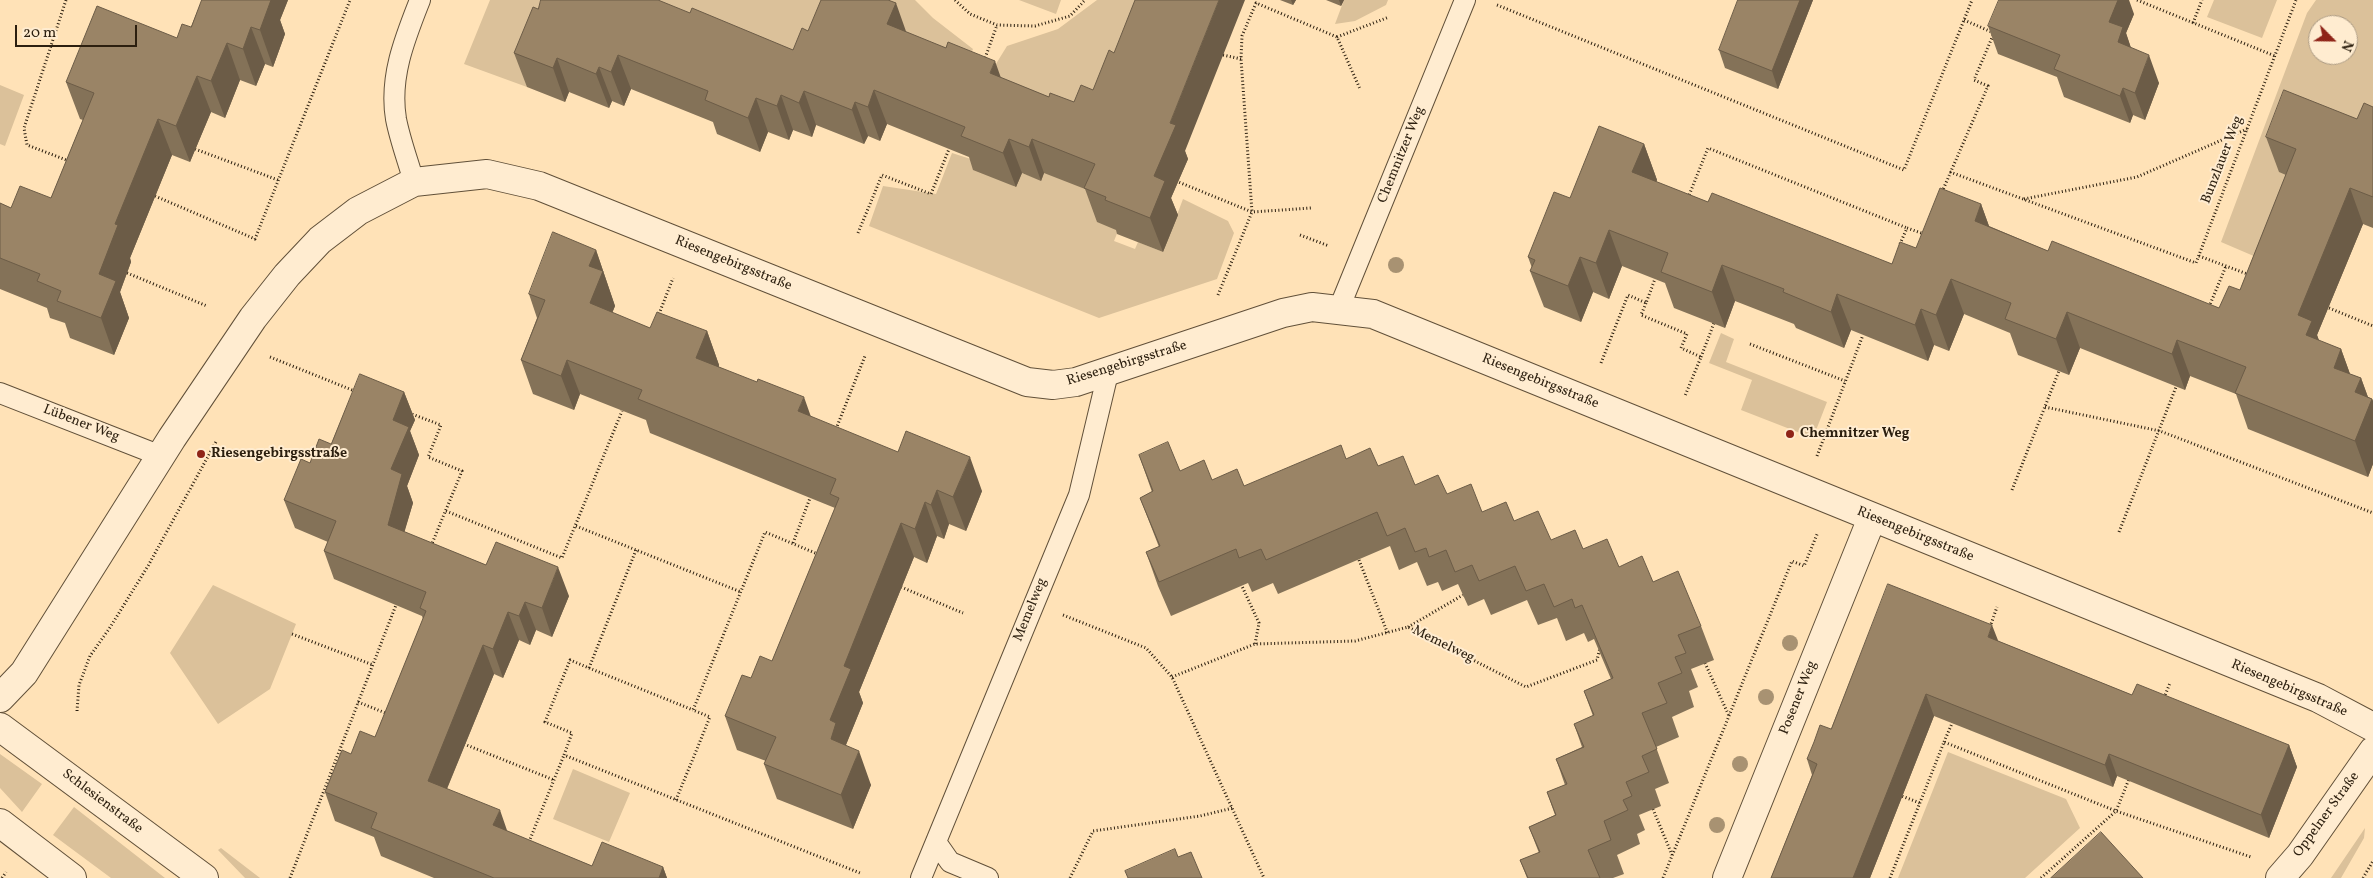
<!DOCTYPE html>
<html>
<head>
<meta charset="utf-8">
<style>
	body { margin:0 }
	#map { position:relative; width:2373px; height:878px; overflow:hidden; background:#ffe2b7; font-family:Vollkorn,serif }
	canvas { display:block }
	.north { position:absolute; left:2308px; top:15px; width:50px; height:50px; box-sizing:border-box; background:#ffecd0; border:1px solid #ab9a83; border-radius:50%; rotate:113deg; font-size:14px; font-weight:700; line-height:20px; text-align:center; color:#2c1f0f }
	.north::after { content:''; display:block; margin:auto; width:18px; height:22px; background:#8f2418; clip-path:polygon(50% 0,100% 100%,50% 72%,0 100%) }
	.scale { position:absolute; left:15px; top:25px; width:122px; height:22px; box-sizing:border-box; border:2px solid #2c1f0f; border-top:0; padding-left:6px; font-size:15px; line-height:18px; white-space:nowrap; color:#2c1f0f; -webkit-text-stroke:4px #ffecd0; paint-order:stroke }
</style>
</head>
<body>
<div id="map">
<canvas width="2373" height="878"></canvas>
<div class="north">N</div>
<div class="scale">20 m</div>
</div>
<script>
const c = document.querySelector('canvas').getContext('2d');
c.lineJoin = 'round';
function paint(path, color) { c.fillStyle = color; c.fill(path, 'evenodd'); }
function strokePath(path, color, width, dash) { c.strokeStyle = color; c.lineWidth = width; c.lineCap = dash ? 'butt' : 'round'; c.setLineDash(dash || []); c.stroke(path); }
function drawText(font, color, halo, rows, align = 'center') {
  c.font = font + ' Vollkorn,serif'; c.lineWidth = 4; c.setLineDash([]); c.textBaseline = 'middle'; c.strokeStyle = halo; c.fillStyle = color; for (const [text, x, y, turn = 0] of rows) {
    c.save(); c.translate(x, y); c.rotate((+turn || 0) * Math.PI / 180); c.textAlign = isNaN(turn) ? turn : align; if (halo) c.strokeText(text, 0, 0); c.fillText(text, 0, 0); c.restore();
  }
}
paint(new Path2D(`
	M490,0h90l-53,87 -63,-23z
	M622,0h293l18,18 40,31 -15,33 -113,-8z
	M1019,0h42l-5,14z
	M1097,0h44l-36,124 -122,-39 24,-39 51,-17z
	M1344,0h44l-2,5 -31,16 -20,3z
	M2214,0h63l-15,38 -55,-21z
	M2316,0h57v147l-64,37 -32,82 -56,-24 86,-229zM2318,25h30v30h-30z
	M0,85l24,10 -19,51 -5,-2z
	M952,153l25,8 38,26 7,-14 19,7 6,-14 60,32 11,33 -4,10 21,8 3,-7 25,10 20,-53 45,22 6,12 -17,46 -118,39 -230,-92 14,-40 53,8z
	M1721,333l13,6 -8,23 101,40 -14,36 -72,-28 11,-30 -43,-17z
	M213,585l83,39 -26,65 -52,35 -48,-71z
	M1948,752l118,47 14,29 -55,50h-127z
	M0,754l42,30 -20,28 -22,-24z
	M573,769l57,24 -21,49 -56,-23z
	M74,807l91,71h-54l-58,-43z
	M2365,828l-1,10 -23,40h-10z
	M221,848l39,30h-15l-27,-28z`), '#dbc19a');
const service = new Path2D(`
	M414,182c-6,-21 -14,-42 -18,-63 -7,-42 9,-81 24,-119
	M1338,311l127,-311
	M0,393l161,63
	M936,842l14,20 38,16
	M921,878l158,-383 29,-122`);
const minor = new Path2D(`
	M0,698l24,-25 148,-235 81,-120 34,-43 33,-35 38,-29 56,-29 73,-8 52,12 488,196 26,3 23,-3 207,-69 29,-6 61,7 945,384 55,29
	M1727,878l145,-360`);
const tertiary = new Path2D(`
	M0,727l204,151
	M0,823l72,55
	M2280,878l20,-23 73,-104`);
strokePath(service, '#615039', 22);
strokePath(minor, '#615039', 30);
strokePath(tertiary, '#615039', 30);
strokePath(new Path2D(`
	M66,0l-42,128 3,17 42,16
	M955,0l15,14 27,11 38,1 35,-10 15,-16
	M2137,0l138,56
	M1497,5l407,165 68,-170
	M2193,23l9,-23
	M1337,37l52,-20
	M1223,55l18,4
	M984,61l13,-36
	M195,149l83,31
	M1950,172l246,91 100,-263
	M1176,181l76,31 59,-4
	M1942,192l46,-106 -14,-6 20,-47 -30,-13
	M155,196l100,43 95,-239
	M1688,198l20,-50 199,80
	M2024,199l113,-22 110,-48
	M858,233l24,-58 49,19 18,-45
	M1300,235l29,11
	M1900,244l7,-16 17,6
	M2199,256l51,19
	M127,273l80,33
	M1218,295l34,-83 -11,-153 1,-23 14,-33 81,34 23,52
	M1646,303l-5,12 46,19 -6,14 20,9 -16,39
	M2209,307l17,-41
	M2329,308l44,18
	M659,314l14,-36
	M1750,344l95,37
	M270,357l87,35
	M1701,357l13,-34
	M1601,363l27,-68 18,8 9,-24
	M2045,407l115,24 213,82
	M409,413l32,12 -13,32 34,14 -31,75
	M836,429l29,-73
	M1817,456l46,-121
	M2012,490l47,-119
	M446,511l116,47 60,-147
	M576,526l165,66
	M2119,532l57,-145
	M793,543l17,-45
	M636,550l-47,118 -19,-8 -25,62 27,11 -8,22 296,118
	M1359,560l29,74
	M1241,584l18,39 -4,21
	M901,587l62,26
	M1063,615l83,33 26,29 92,201
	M1408,627l55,-32
	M1990,627l7,-20
	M292,634l81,31
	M1705,663l24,53
	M589,668l104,42
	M1172,677l83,-33 100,-3 53,-14 118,60 71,-27 3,-12
	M2164,698l6,-15
	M358,702l30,12
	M77,711l2,-26 11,-29 19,-27 39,-63 69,-126
	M1944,742l9,-21
	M464,744l90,36
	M1899,795l21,8
	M676,800l34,-83 -17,-7 72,-178 55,23
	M1653,809l19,46
	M529,842l35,-87
	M2,878l4,-6
	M290,878l106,-273
	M1070,878l23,-47 107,-15 33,-8
	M1663,878l129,-317 12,5 14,-34
	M1890,878l54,-136 172,69 135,46
	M2041,878l75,-67 13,-32
	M2363,878l10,-17`), '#2c1f0f', 3, [1, 2.5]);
strokePath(service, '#ffecd0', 20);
strokePath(minor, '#ffecd0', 28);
strokePath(tertiary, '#ffecd0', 28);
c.fillStyle = '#a89272';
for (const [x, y] of [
	[1396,265],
	[1790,643],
	[1766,697],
	[1740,764],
	[1717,825]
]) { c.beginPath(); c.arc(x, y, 8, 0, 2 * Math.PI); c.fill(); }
paint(new Path2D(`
	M202,0h86l-8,20 5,14 -12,33 -8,-3 -9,22 -16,-6 -15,38 -14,-6 -21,50 -18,-7 -42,103 1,4 -11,30 9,26 -15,37 -44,-17 -5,-15 -15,-5 -3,-10 -47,-19v-86l11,5 40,-10 32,-78 -3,-1 -14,-37 111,-44 14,-11z
	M1280,0h16l-3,5z
	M1326,0h18l-3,6z
	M1738,0h75l-35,89 -53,-21 -6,-18z
	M538,9l152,4 103,37 15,-19 98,1 95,46 184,73 3,8 -17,39 7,17 -15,37 -46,-18 -1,-4 -19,-8 -12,-33 -41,-16 -3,8 -19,-8 -6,14 -43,-17 -4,-13 -82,-33 -7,17 -12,-5 -4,8 -48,-19 -4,12 -19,-7 -4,10 -21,-8 -8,20 -43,-18 -4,-12 -82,-33 -7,17 -12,-5 -3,7 -40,-16 -4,10 -38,-15 -13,-34z
	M2134,14l-8,19 5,15 28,35 -14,37 -12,-5 -3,8 -66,-26 -7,-20 -59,-23 -10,-28z
	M2373,107v121l-10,-4 -46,111 2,6 22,8 9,25 11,4 7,19 4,2 1,2v63l-5,13 -120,-48 -12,-35 -46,-18 -5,14 -105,-42 -11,27 -51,-20 -8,-22 -46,-19 -15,37 -15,-6 -6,16 -77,-31 -7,18 -48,-20 -2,-4 -59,-23 -10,27 -51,-20 -9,-25 -43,-17 -13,33 -16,-7 -12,30 -37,-15 -14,-36 2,-3 -4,-11 42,-59 74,-54 13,36 -1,2 52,20 184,62 89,-60 8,22 59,25 171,57 21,-18 46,-115 -7,-3 -13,-35 91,-18z
	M596,250l19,56 -3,7 38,15 57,3 12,34v2l92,50 171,74 -16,40 -17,-7 -5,15 -7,-3 -10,27 -13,-6 -55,135 4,11 -17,42 25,40 -18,44 -76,-30 -13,-35 2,-3 -29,-11 -12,-34 26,-38 21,-17 63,-153 -185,-75 -4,-13 -66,-26 -6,16 -41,-16 -12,-34 16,-42 -8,-24z
	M404,392l11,28 -5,11 9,24 -12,31 6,17 -9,29 82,33 83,31 -17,41 -16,-7 -6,15 -11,-5 -16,38 -9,-4 -47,115 60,42 85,35 71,1 4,11h-233l-53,-22 -7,-19 -39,-16 -10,-29 26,-38 24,-17 48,-118 -1,-3 -88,-37 -10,-28 4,-9 -33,-14 -11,-28 26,-37 21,-19z
	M1139,455l41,16 32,9 32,6 102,-27 32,7 37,19 32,9 35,18 32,9 37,19 32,9 36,18 34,15 48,44 13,34 -23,9 7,18 -9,4 5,16 -22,10 7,20 -23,10 13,36 -14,6 6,17 -22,9 6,15 -8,4 3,10 -23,11 7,19 -11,4h-86l-7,-18 19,-7 -10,-26 26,-12 -8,-23 18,-7 -9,-26 26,-12 -8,-23 19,-8 -9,-25 27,-12 -17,-40 -6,3 -4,-9 -18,8 -9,-23 -19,7 -11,-25 -36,15 -7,-16 -16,7 -10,-22 -16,7 -4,-9 -11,4 -10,-24 -18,8 -9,-24 -112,48 -5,-11 -21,9 -4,-9 -77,33 -13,-30 -12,-34 13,-5 -19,-49 12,-6z
	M1998,641l134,54 157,50 8,22 -28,71 -152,-62 -4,11 -179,-71 -64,162h-99l41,-103 -5,-16 24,-30z`), '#847258');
paint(new Path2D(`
	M264,0h24l-8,20 5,14 -12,33 -13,-37z
	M876,0l20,3 12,34 -8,21z
	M1219,0h26l-60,151 3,8 -17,39 7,17 -15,37 -13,-34 4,-42 16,-53z
	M1291,0h5l-3,5z
	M1339,0h5l-3,6z
	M1800,0h13l-35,89 -6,-18z
	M2116,0h13l5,14 -8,19 7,21 -5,16 -19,-48z
	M251,27l14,37 -9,22 -13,-37z
	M227,43l13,37 -15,38 -14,-37z
	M618,55l13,34 -7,17 -13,-34z
	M2149,55l10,28 -14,37 -10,-27z
	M557,58l12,34 -4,10 -12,-34z
	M995,61l12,34 -17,-22z
	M599,67l13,34 -3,7 -13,-34z
	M197,76l14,36 -21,50 -14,-36z
	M2123,88l10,27 -3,8 -10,-27z
	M874,90l13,34 -7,17 -12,-34z
	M804,91l12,34 -4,12 -13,-34z
	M781,95l12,35 -4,10 -12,-34z
	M756,98l12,34 -8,20 -12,-34z
	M855,102l13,34 -4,8 -12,-34z
	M158,119l14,36 -42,103 1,4 -11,30 9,26 -15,37 -13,-37 -2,-44 16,-50z
	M1009,139l13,34 -6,14 -13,-34z
	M1032,139l12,34 -3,8 -12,-34z
	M1644,144l13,36 -12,28 -13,-36z
	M2350,188l13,36 -46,111 8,21 -6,15 -21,-56z
	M1981,204l13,36 -19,-19z
	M1609,230l13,36 -13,33 -13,-36z
	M596,250l19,56 -13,32 -12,-35 -1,-37z
	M1580,257l13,35 -12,30 -13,-36z
	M1722,265l13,36 -10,27 -13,-36z
	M1951,279l13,35 -15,37 -13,-36z
	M1837,294l14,36 -7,18 -13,-36z
	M1921,309l13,36 -6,16 -13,-36z
	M2067,312l13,36 -11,27 -13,-36z
	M707,331l12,34 -10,27 -13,-34z
	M2177,340l13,36 -5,14 -13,-36z
	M2341,349l13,36 -20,-17z
	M567,360l13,34 -6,16 -13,-34z
	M2361,378l9,25 2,-4 1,2v63l-5,13 -13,-36v-49z
	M404,392l11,28 -5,11 9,24 -12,31 6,17 -15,51 -10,-29 5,-105z
	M804,397l12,34 -18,-20z
	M970,457l12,34 -16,40 -13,-34z
	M937,490l12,34 -5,15 -13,-34z
	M925,502l12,34 -10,27 -12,-34z
	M901,523l13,34 -55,135 4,11 -18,44 -14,-8 -1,-19 14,-54z
	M558,567l11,29 -17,41 -10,-29z
	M525,602l11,28 -6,15 -11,-29z
	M508,612l11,28 -16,38 -10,-29z
	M1992,625l9,23 -13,-11z
	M483,645l11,29 -56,136 -10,-29z
	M1926,694l8,22 -64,162h-17z
	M2289,745l8,22 -28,71 -8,-23z
	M859,751l12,34 -18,44 -12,-34z
	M2109,754l8,22 -4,11 -8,-22z
	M500,810l10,29 -17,-14z
	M663,867l4,11h-8z`), '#6c5c47');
const building = new Path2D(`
	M202,0h69l-11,30 -9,-3 -8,22 -16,-6 -16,38 -14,-5 -21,50 -18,-7 -43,105 3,1 -19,49 17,7 -15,37 -44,-17 4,-10 -24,-10 3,-7 -40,-16v-55l11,5 9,-22 31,12 43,-105 -28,-11 31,-76 80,32 5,-14 9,3z
	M541,0h117l32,13 2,-5 101,42 9,-22 6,3 13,-31h67l8,3 -9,21 59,24 2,-6 47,19 -5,12 59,24 1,-4 24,9 7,-17 12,5 16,-40 5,3 21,-53h84l-49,123 6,2 -22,51 11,5 -15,37 -45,-18 1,-3 -22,-9 11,-24 -63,-25 -3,8 -20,-8 -6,14 -42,-17 4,-9 -91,-37 -6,17 -13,-5 -3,8 -48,-19 -5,12 -18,-8 -4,11 -21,-8 -8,20 -43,-18 3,-9 -90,-36 -7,17 -12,-5 -3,7 -39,-16 -4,10 -39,-15 19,-46 5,2z
	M1738,0h62l-28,71 -53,-21z
	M1999,0h119l-9,22 14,5 -5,15 31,13 -14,38 -12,-5 -3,8 -66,-27 6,-14 -72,-29z
	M2284,90l73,29 7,-16 9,4v90l-23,-9 -52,127 14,6 -6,14 35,14 -7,19 27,10 -6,14 17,7 -17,42 -120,-48 11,-26 -69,-27 -5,14 -105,-42 -11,27 -51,-20 6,-16 -60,-24 -15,36 -15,-6 -6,16 -78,-31 -6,18 -48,-20 1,-3 -62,-24 -10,27 -51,-20 7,-19 -59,-23 -13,33 -16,-6 -12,29 -38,-15 5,-11 -7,-3 26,-65 16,6 29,-72 45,18 -12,28 76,30 4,-9 180,71 8,-22 16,6 24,-60 41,16 -6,17 73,30 4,-10 167,67 10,-22 11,4 56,-141 -30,-12z
	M553,232l43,18 -7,16 14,5 -13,32 60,25 7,-16 50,19 -11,27 61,24 1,-3 46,18 -6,14 100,41 8,-21 64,26 -17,40 -16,-7 -6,15 -6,-3 -10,27 -14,-6 -57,143 7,3 -21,51 6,3 -5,16 28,12 -18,44 -77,-31 12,-27 -51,-21 17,-41 9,3 9,-22 12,5 67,-163 -9,-4 6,-15 -198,-80 4,-9 -75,-30 -6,16 -40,-16 24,-60 -16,-6z
	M360,374l44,18 -11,28 16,7 -18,42 11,5 -14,51 98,40 10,-23 62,25 -16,41 -17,-6 -6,14 -11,-4 -15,37 -10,-4 -55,136 72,29 -7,15 99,41 10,-24 61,25 -4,11h-165l-123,-50 6,-15 -52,-21 17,-42 9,4 9,-23 15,6 51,-126 -6,-3 6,-16 -102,-41 12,-30 -52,-21 17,-41 9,4 9,-24 12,5z
	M1168,442l12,29 24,-11 8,20 25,-11 7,17 97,-41 5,14 24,-11 8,18 25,-10 12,29 23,-10 9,19 24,-10 11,28 24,-10 8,19 24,-10 13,29 24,-10 8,19 24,-10 12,28 23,-11 11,26 25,-11 23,55 -23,9 8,18 -11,4 7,16 -24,10 9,20 -25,10 15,36 -15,7 7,16 -23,10 6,14 -9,4 5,10 -24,11 7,19 -23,10 12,28h-72l-8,-18 20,-8 -11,-25 27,-12 -9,-23 20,-8 -11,-25 28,-12 -10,-23 20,-9 -10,-24 29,-13 -31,-73 -7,3 -3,-9 -18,8 -10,-23 -18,7 -11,-25 -36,15 -7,-16 -17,7 -9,-22 -17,7 -3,-9 -11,4 -10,-24 -18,8 -10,-24 -111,48 -5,-11 -22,9 -3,-9 -77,33 -13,-30 14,-6 -20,-48 13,-7 -14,-36z
	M1888,584l104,41 -4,12 144,58 5,-11 152,61 -28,70 -152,-61 -4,11 -179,-71 -73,184h-82l46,-114 -10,-5 7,-17 6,-17 11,4z
	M2101,832l42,46h-92z
	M1175,849l3,8 13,-5 11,26h-74l-3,-7z`);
paint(building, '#9a8466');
strokePath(building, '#6c5c47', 1);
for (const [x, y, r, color] of [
	[1790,434,5,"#8f2418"],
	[201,454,5,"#8f2418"]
]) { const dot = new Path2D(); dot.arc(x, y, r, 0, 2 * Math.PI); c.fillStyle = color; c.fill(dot); strokePath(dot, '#ffecd0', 2); }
drawText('14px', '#2c1f0f', '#ffecd0', [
	["Chemnitzer Weg",1402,155,-68],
	["Bunzlauer Weg",2223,160,-69],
	["Riesengebirgsstraße",733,264,22],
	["Riesengebirgsstraße",1127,364,-17],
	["Riesengebirgsstraße",1540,382,22],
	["Lübener Weg",81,424,21],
	["Riesengebirgsstraße",1915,535,22],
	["Memelweg",1031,610,-68],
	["Memelweg",1443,645,26],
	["Riesengebirgsstraße",2289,689,23],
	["Posener Weg",1799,698,-68],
	["Schlesienstraße",102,802,37],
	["Oppelner Straße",2327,815,-54]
]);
drawText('bold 14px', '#2c1f0f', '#ffecd0', [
	["Chemnitzer Weg",1800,434],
	["Riesengebirgsstraße",211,454]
], 'left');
</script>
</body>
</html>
